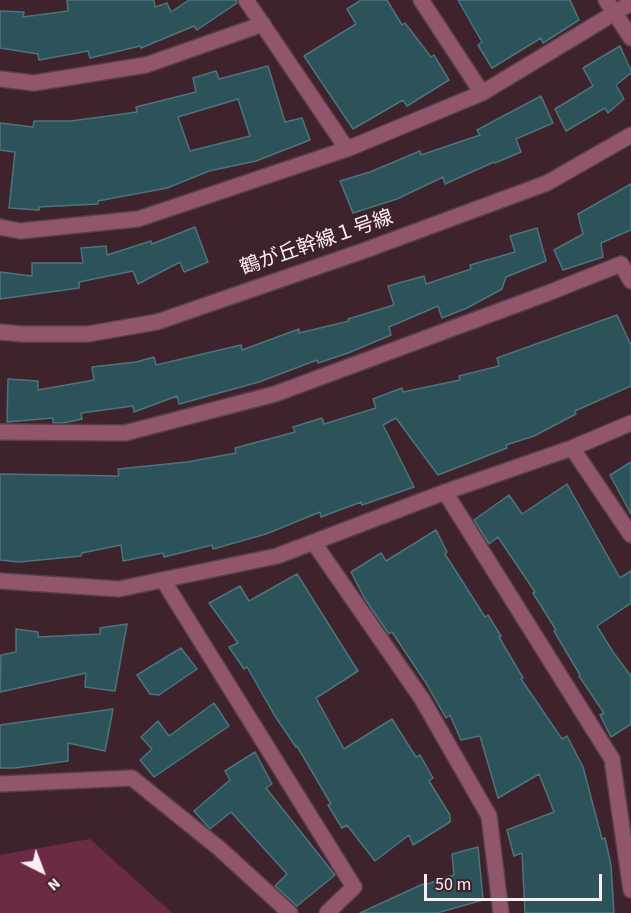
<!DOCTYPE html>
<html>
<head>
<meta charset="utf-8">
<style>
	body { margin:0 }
	#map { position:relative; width:631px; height:913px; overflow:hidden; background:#3f232c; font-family:"Source Sans 3",sans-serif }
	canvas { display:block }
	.north { position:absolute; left:12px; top:841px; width:60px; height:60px; -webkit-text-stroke:4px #3f232c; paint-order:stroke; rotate:138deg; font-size:16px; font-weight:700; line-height:24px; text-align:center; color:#fdedf1 }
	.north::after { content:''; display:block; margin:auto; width:21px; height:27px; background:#fdedf1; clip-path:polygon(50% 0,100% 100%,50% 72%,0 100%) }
	.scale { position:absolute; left:424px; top:874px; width:178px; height:27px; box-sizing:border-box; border:3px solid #fdedf1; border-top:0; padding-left:8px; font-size:18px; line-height:21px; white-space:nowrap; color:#fdedf1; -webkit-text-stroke:4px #3f232c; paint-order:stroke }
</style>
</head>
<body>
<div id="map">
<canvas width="631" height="913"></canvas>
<div class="north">N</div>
<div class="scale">50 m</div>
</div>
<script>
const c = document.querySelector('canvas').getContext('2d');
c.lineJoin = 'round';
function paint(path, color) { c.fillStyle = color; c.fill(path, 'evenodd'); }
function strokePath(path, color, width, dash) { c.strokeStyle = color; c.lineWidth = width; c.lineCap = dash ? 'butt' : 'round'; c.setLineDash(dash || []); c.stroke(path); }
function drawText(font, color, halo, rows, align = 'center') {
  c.font = font + ' "Source Sans 3","Noto Sans JP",sans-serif'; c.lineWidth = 4.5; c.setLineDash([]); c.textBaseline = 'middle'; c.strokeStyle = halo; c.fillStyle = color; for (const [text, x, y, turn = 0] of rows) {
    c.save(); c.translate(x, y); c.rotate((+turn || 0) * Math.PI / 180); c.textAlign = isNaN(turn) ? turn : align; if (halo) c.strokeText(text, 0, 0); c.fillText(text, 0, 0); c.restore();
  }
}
paint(new Path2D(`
	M90,839l82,74h-172v-58z`), '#6b2b44');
const building = new Path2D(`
	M67,0h87l1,7 12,-4 4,9 18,-12h47l1,3 -40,27 -3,-4 -53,22 -1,-2 -50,12 -2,-7 -49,9 -1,-6 -38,-6v-37l24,1 -1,5 45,-6z
	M361,0h26l15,25 3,-2 26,34 3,-2 15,25 -42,26 -4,-6 -50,29 -49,-73 52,-32 -9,-15z
	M458,0h112l9,20 -36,23 -2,-5 -49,30 -14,-23 4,-3z
	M620,46l11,25v2l-15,12 8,14 -16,14 -3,-5 -39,23 -11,-22 38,-23 -10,-18z
	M268,66l17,56 17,-4 8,22 -54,21 -47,10 -42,17 -69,13v3l-59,3v3l-30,-2 6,-56 -15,-2v-27l33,4 1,-6h37l66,-9 -1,-5 60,-15 -3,-14 23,-7 3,8zM238,99l12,37 -60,15 -12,-34z
	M541,96l12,27 -37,16 5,13 -26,11 -1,-1 -49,22 -2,-7 -46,22 -44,14 -13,-32 30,-9 50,-21 1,4 59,-20 -3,-5z
	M631,184v46l-30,13 2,14 -40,13 -9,-20 29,-16 -5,-20z
	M195,227l13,35 -24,10 -4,-10 -42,22 -5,-13 -54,11v6l-79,11v-27l32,4v-13h51l-2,-15 25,-2 1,9 44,-14 1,3z
	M537,228l9,33 -40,16 -4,12 -35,19 -25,10 -4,-12 -49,21 2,8 -43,18 -30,10 -1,-3 -58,22 -80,22 -2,-8 -43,16 -1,-6 -52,7 1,6 -19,4h-10v-5l-46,4 1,-43 30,2v9l56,-10 -2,-13 44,-5 18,-5 2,8 85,-20 1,5 57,-21v4l50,-12 -1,-2 46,-14 -6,-19 36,-10 2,8 45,-15 -1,-4 45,-13 -5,-16z
	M617,315l14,30v41l-56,25 1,3 -42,22 -28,9 1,3 -69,27 -42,-57 -13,7 31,62 -52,18 -1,-3 -40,15 -1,-5 -54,22 -53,15 -1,-4 -48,12 -1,-4 -40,8 -2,-16 -39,8 -1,3 -62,6 -19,-2v-86l119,2 -1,-7 69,-7 49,-9 -1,-5 60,-16 -2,-5 29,-9 2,6 52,-16 -3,-9 29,-11 1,4 57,-12 -1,-4 40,-10 -2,-8z
	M631,462v52l-21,-39z
	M567,484l53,94 11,-7v32l-34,23 16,26 18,24v48l-20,13 -11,-22 4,-2 -25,-37 1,-1 -26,-44 2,-1 -23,-37 2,-1 -37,-55 -9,7 -15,-24 35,-25 13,19z
	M436,530l11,22 -2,2 40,63 3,-2 13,21 -2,1 24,41 -2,1 41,60 5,-3 16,31 19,72 3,-1 6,27 3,48h-89l-3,-60 -8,3 -7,-26 47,-18 -15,-38 -41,24 -18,-62 -19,4 -11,-25 -4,3 -20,-35 -34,-51 -3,2 -24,-35 -14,-27 30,-19 5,8z
	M297,574l61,97 -42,27 28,51 48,-30 24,38 4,-2 13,23 -4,3 21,34v7l-37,23 -4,-10 -34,26 -28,-36 -5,3 -14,-23 3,-1 -34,-58 -1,1 -21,-31 -28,-49 -3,2 -15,-22 9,-4 -29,-40 31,-17 9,15z
	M127,624l-12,67 -30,-4 1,-14 -86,19 1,-37 15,-3v-23l22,3v5l62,-3v-6z
	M181,648l16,21 -38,26 -9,-1 -13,-19z
	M214,703l15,23 -75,51 -14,-17 12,-11 -11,-12 17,-16 11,15z
	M113,709l-8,42 -37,-8v18l-53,7h-15v-43z
	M255,752l17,32 -6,4 69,87 -38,31 -22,-20 12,-12 -56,-62 -21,17 -16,-18 36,-31 -5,-9z
	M478,847l5,53 -46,13h-77l63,-29 1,1 30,-10 -2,-21z`);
paint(building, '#2d535a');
strokePath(building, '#4d747c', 1.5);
const minor = new Path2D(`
	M246,0l101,149
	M421,0l61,93
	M0,79l34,4 112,-18 117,-41
	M0,227l20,4 118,-12 209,-70 135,-56 149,-90
	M0,432l125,1 150,-39 273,-101 73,-29 10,17
	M572,448l59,87
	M445,492l167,267 19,131
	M314,543l108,156 67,117 12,97
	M163,580l191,307 -27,26
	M0,581l119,8 158,-33 168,-64 127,-44 59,-25
	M0,784l132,-6 88,71 70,64`);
const tertiary = new Path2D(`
	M606,0l25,38
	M0,332l22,2h66l69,-12 206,-71 184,-68 84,-48`);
strokePath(minor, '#5a3f48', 18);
strokePath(tertiary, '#5a3f48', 18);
strokePath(minor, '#91566b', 15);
strokePath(tertiary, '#91566b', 15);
drawText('20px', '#fdedf1', '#3f232c', [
	["鶴が丘幹線１号線",317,244,-19]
]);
</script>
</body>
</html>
